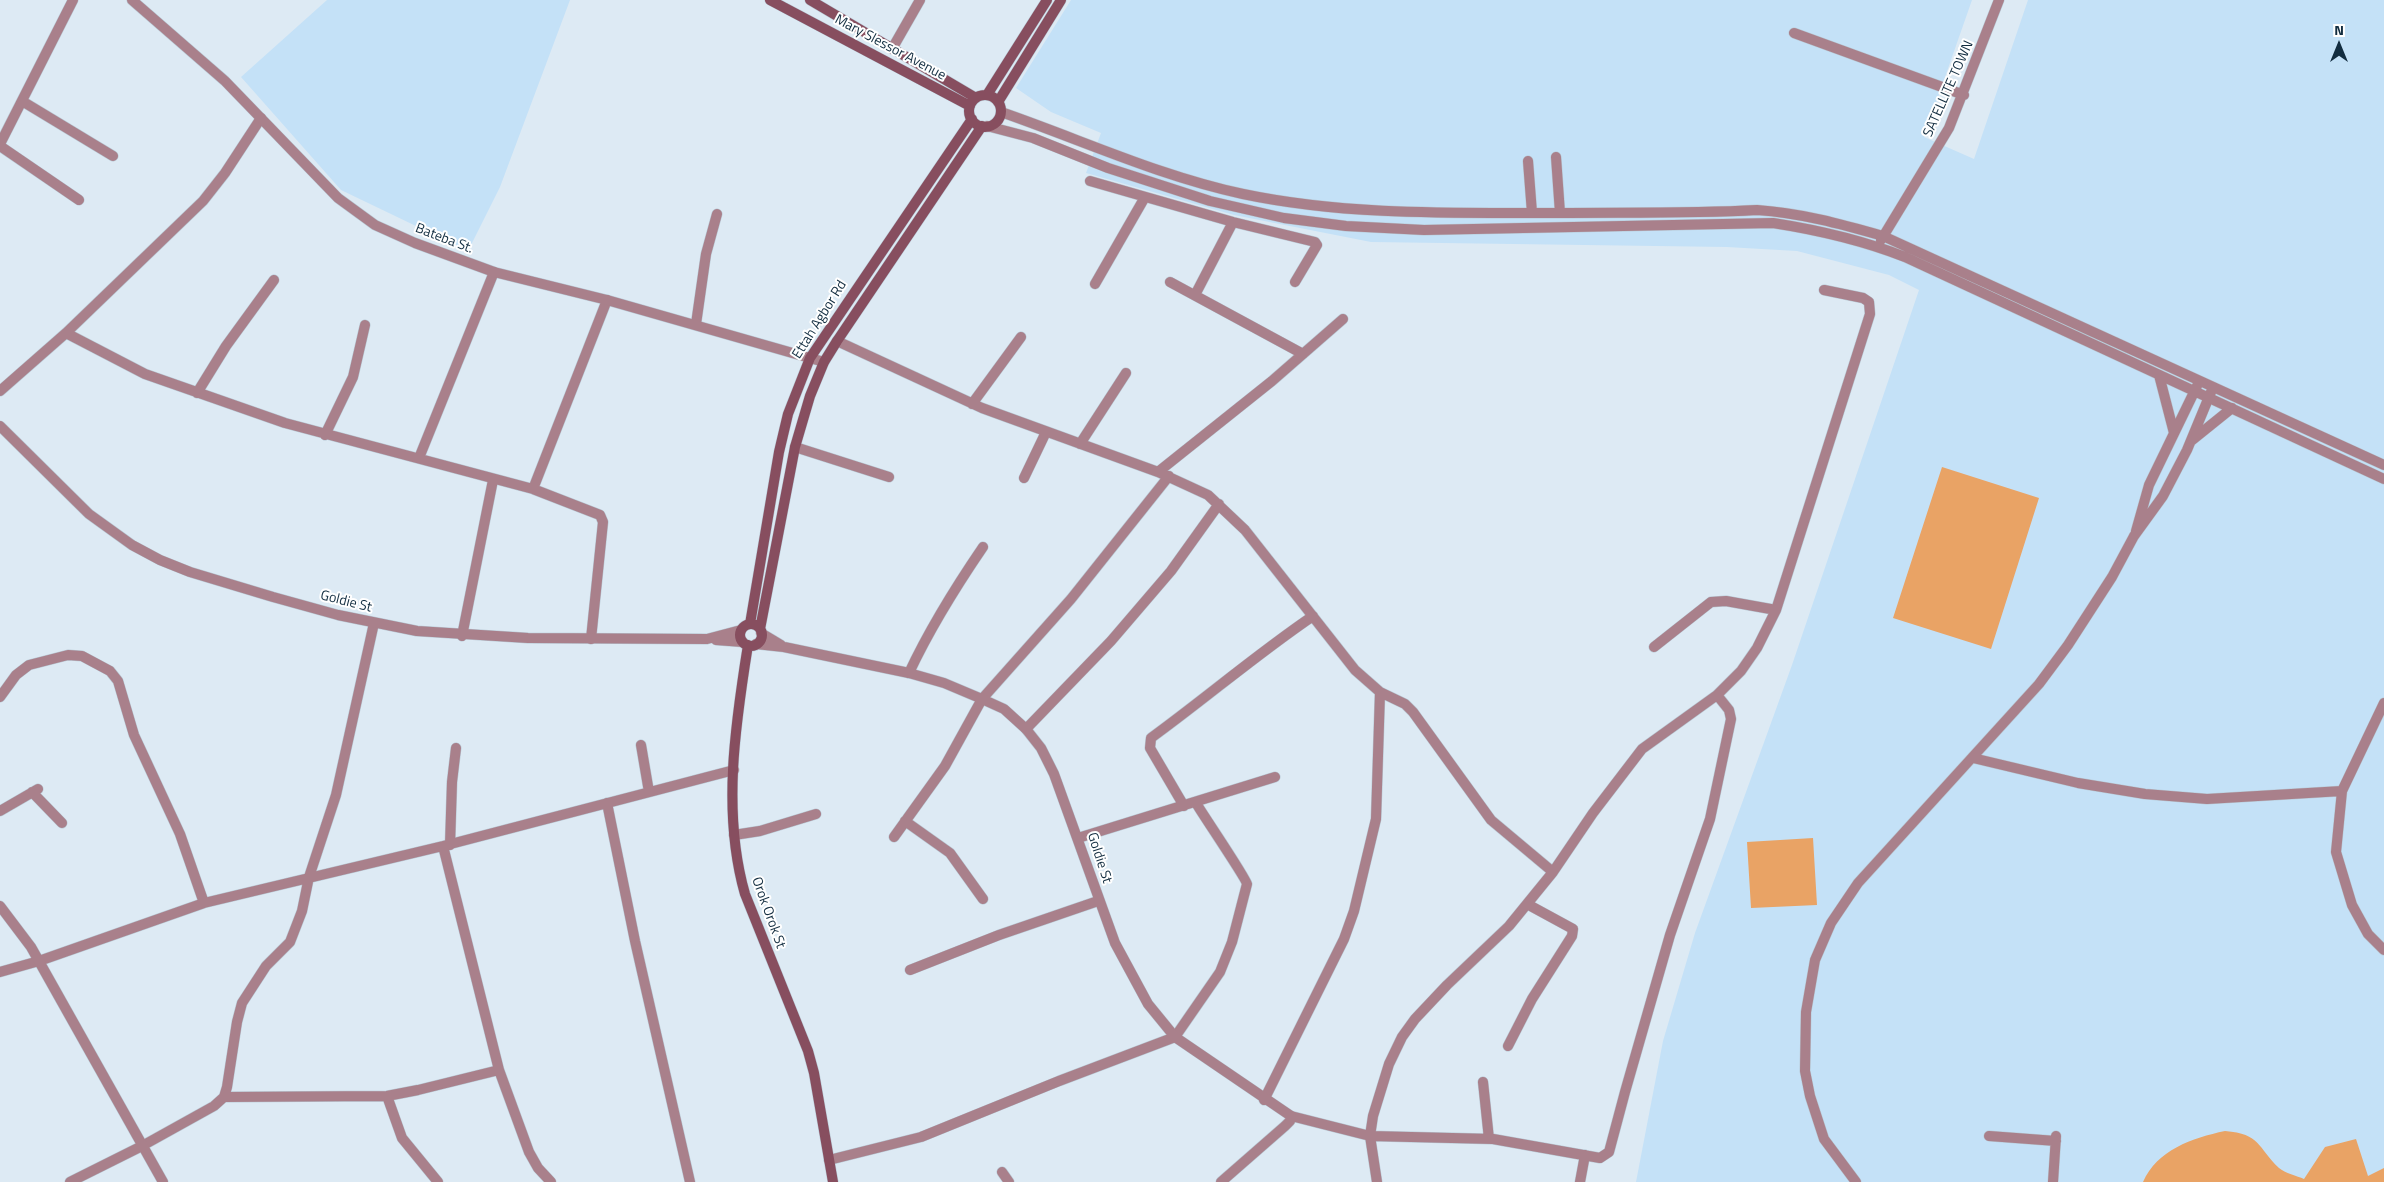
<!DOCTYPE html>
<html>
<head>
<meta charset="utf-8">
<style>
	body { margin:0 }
	#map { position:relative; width:2384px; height:1182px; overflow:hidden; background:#ddeaf4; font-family:"Titillium Web",sans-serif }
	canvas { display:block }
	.north { position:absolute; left:2314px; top:20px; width:50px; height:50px; -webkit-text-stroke:4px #fff; paint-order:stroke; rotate:0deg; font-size:14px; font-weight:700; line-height:20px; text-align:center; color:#122d40 }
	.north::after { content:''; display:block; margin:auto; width:18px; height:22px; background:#122d40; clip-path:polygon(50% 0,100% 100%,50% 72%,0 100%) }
</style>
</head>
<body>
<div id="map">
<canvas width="2384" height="1182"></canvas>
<div class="north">N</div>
</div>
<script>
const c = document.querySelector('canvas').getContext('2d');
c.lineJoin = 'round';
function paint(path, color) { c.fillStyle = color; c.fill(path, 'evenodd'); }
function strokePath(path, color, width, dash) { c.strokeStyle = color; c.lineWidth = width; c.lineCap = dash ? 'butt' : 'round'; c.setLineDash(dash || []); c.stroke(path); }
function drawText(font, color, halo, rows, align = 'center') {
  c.font = font + ' "Titillium Web",sans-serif'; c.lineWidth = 4; c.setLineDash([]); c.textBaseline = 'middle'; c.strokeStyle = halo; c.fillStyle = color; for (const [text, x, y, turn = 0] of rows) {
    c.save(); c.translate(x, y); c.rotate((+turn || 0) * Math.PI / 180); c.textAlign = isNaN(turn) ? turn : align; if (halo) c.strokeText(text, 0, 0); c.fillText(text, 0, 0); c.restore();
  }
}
paint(new Path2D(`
	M327,0h243l-70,187 -32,64 -127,-61 -100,-113z
	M1071,0h901l-48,137 50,22 54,-159h356v1182h-748l27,-141 32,-108 97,-268 127,-375 -30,-15 -92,-24 -70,-4 -356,-5 -137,-27 -148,-42 15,-40 -50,-21 -35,-24z`), '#c4e1f7');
paint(new Path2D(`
	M1942,467l97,31 -48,151 -98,-31z
	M1813,838l4,67 -66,3 -4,-66z
	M2225,1131c36,3 32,16 54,37 6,5 18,8 25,11l21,-32 31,-8 12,37 16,-8v14h-241c14,-32 49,-44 82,-51z`), '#e9a365');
const minor = new Path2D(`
	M1794,33l170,62
	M892,49l28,-49
	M22,101l91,55
	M1001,112c81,28 158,64 242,82 100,21 203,19 305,19 69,-1 139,1 209,-3 44,3 84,14 126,26l501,229
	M987,126l46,12 75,30 102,33 74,17 62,8 78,4 349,-7c45,7 89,17 132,34l479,222
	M0,144l73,-144
	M0,146l79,54
	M1556,157l4,56
	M1528,161l4,52
	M1090,181l143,41 82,20 2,3 -22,37
	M1881,240l68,-112 50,-128
	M1170,282l133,72
	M1095,284l50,-87
	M1195,295l38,-73
	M696,324l10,-70 11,-40
	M66,333l79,41 140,49 248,66 67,26 3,7 -12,117
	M837,341l145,67 176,64 50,23 37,35 110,140 25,22 25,12 8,8 78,108 62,52
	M2159,375l15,58
	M0,391l66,-58 137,-132 22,-28 36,-55
	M197,393l29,-47 48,-66
	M972,404l49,-67
	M325,435l28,-58 12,-52
	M2191,441l41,-33
	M1080,444l46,-71
	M795,447l94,30
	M419,458l75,-186
	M1158,472l114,-91 71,-62
	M1024,478l22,-46
	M533,489l74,-189
	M2136,531l13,-46 48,-99
	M462,636l31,-156
	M1654,647l57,-45 15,-1 50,9
	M909,673c21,-45 46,-85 74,-126
	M0,697l16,-22 13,-10 39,-10 14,1 28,15 8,10 16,54 46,99 24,69
	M2384,703l-42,88 -6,61 16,53 16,29 16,16
	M1026,729l85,-88 60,-70 48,-67
	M641,745l8,47
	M1973,758l105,25 67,11 62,5 135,-8
	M32,792l30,31
	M607,803l28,138 55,241
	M1184,806l-34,-58 1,-10c55,-40 106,-84 162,-122
	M0,811l38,-22
	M905,821l45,32 33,46
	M734,835l26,-4 56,-17
	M894,837l51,-71 37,-67 89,-100 98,-123
	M1078,838l197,-61
	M450,845l2,-63 4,-34
	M443,846l56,224 30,82 9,16 13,14
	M910,970l89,-35 99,-34
	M0,972l39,-11 165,-58 239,-57 291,-76
	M1508,1046l24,-47 40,-63 1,-7 -46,-25
	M1483,1082l6,57
	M387,1096l15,42 36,44
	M224,1097l163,-1 31,-6 81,-20
	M1264,1100l80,-161 10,-28 22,-92 4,-127
	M1291,1116l79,20 123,3 107,19 9,-6 16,-60 45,-157 40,-116 21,-100 -2,-9 -12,-15
	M1989,1136l67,5
	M829,1160l92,-23 138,-56 116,-44 45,-65 12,-30 15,-58c-1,-6 -44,-69 -51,-81
	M1002,1172l7,10
	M70,1182l72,-36 72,-40 10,-9 3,-10 10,-65 5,-19 24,-37 24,-24 12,-31 7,-34 27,-82 38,-172
	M1377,1182l-7,-46 3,-20 16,-52 13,-27 13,-18 32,-34 62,-59 44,-54 40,-59 49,-64 75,-54 24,-24 16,-23 19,-38 94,-296 -1,-12 -6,-4 -39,-8
	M1580,1182l5,-27
	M1856,1182l-32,-43 -14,-43 -5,-25 1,-59 9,-52 16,-37 27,-40 181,-199 29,-39 44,-68 22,-41 29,-40 24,-46 24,-58
	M2053,1182l3,-46`);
const tertiary = new Path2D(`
	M132,0l93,81 113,117 37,27 40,18 79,29 113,28 217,62
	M0,426l89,88 43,31 28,15 30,12 83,25 65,18 79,16 111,7 179,1 34,-9
	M761,633l20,12
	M716,640l27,2
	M756,644l28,3 125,26 35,10 38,16 22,10 22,20 15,19 13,26 61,169 33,61 27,33 116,79 -1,5 -5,5 -64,56
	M0,906l31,41 132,235`);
const secondary = new Path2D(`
	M770,0l200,106
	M810,0l166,98
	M987,95l60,-95
	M969 111a16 16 0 1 1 32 0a16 16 0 1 1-32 0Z
	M998,102l63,-102
	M750,624l29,-172 9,-38 22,-56 162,-239
	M740 635a11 11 0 1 1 22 0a11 11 0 1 1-22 0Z
	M760,629l35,-182 15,-51 14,-34 13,-21 145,-215
	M748,645c-13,81 -26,169 -3,249l63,157 6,22 19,109`);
strokePath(minor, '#b8c8d4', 11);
strokePath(tertiary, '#b8c8d4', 11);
strokePath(secondary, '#b8c8d4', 11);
strokePath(minor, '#a9808b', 10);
strokePath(tertiary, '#a9808b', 10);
strokePath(secondary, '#874e5f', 10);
drawText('14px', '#122d40', '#fff', [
	["Mary Slessor Avenue",890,48,28],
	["SATELLITE TOWN",1949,89,-66],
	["Bateba St.",444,239,21],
	["Ettah Agbor Rd",820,320,-58],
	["Goldie St",346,602,14],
	["Goldie St",1099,858,72],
	["Orok Orok St",768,913,70]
]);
</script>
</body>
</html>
